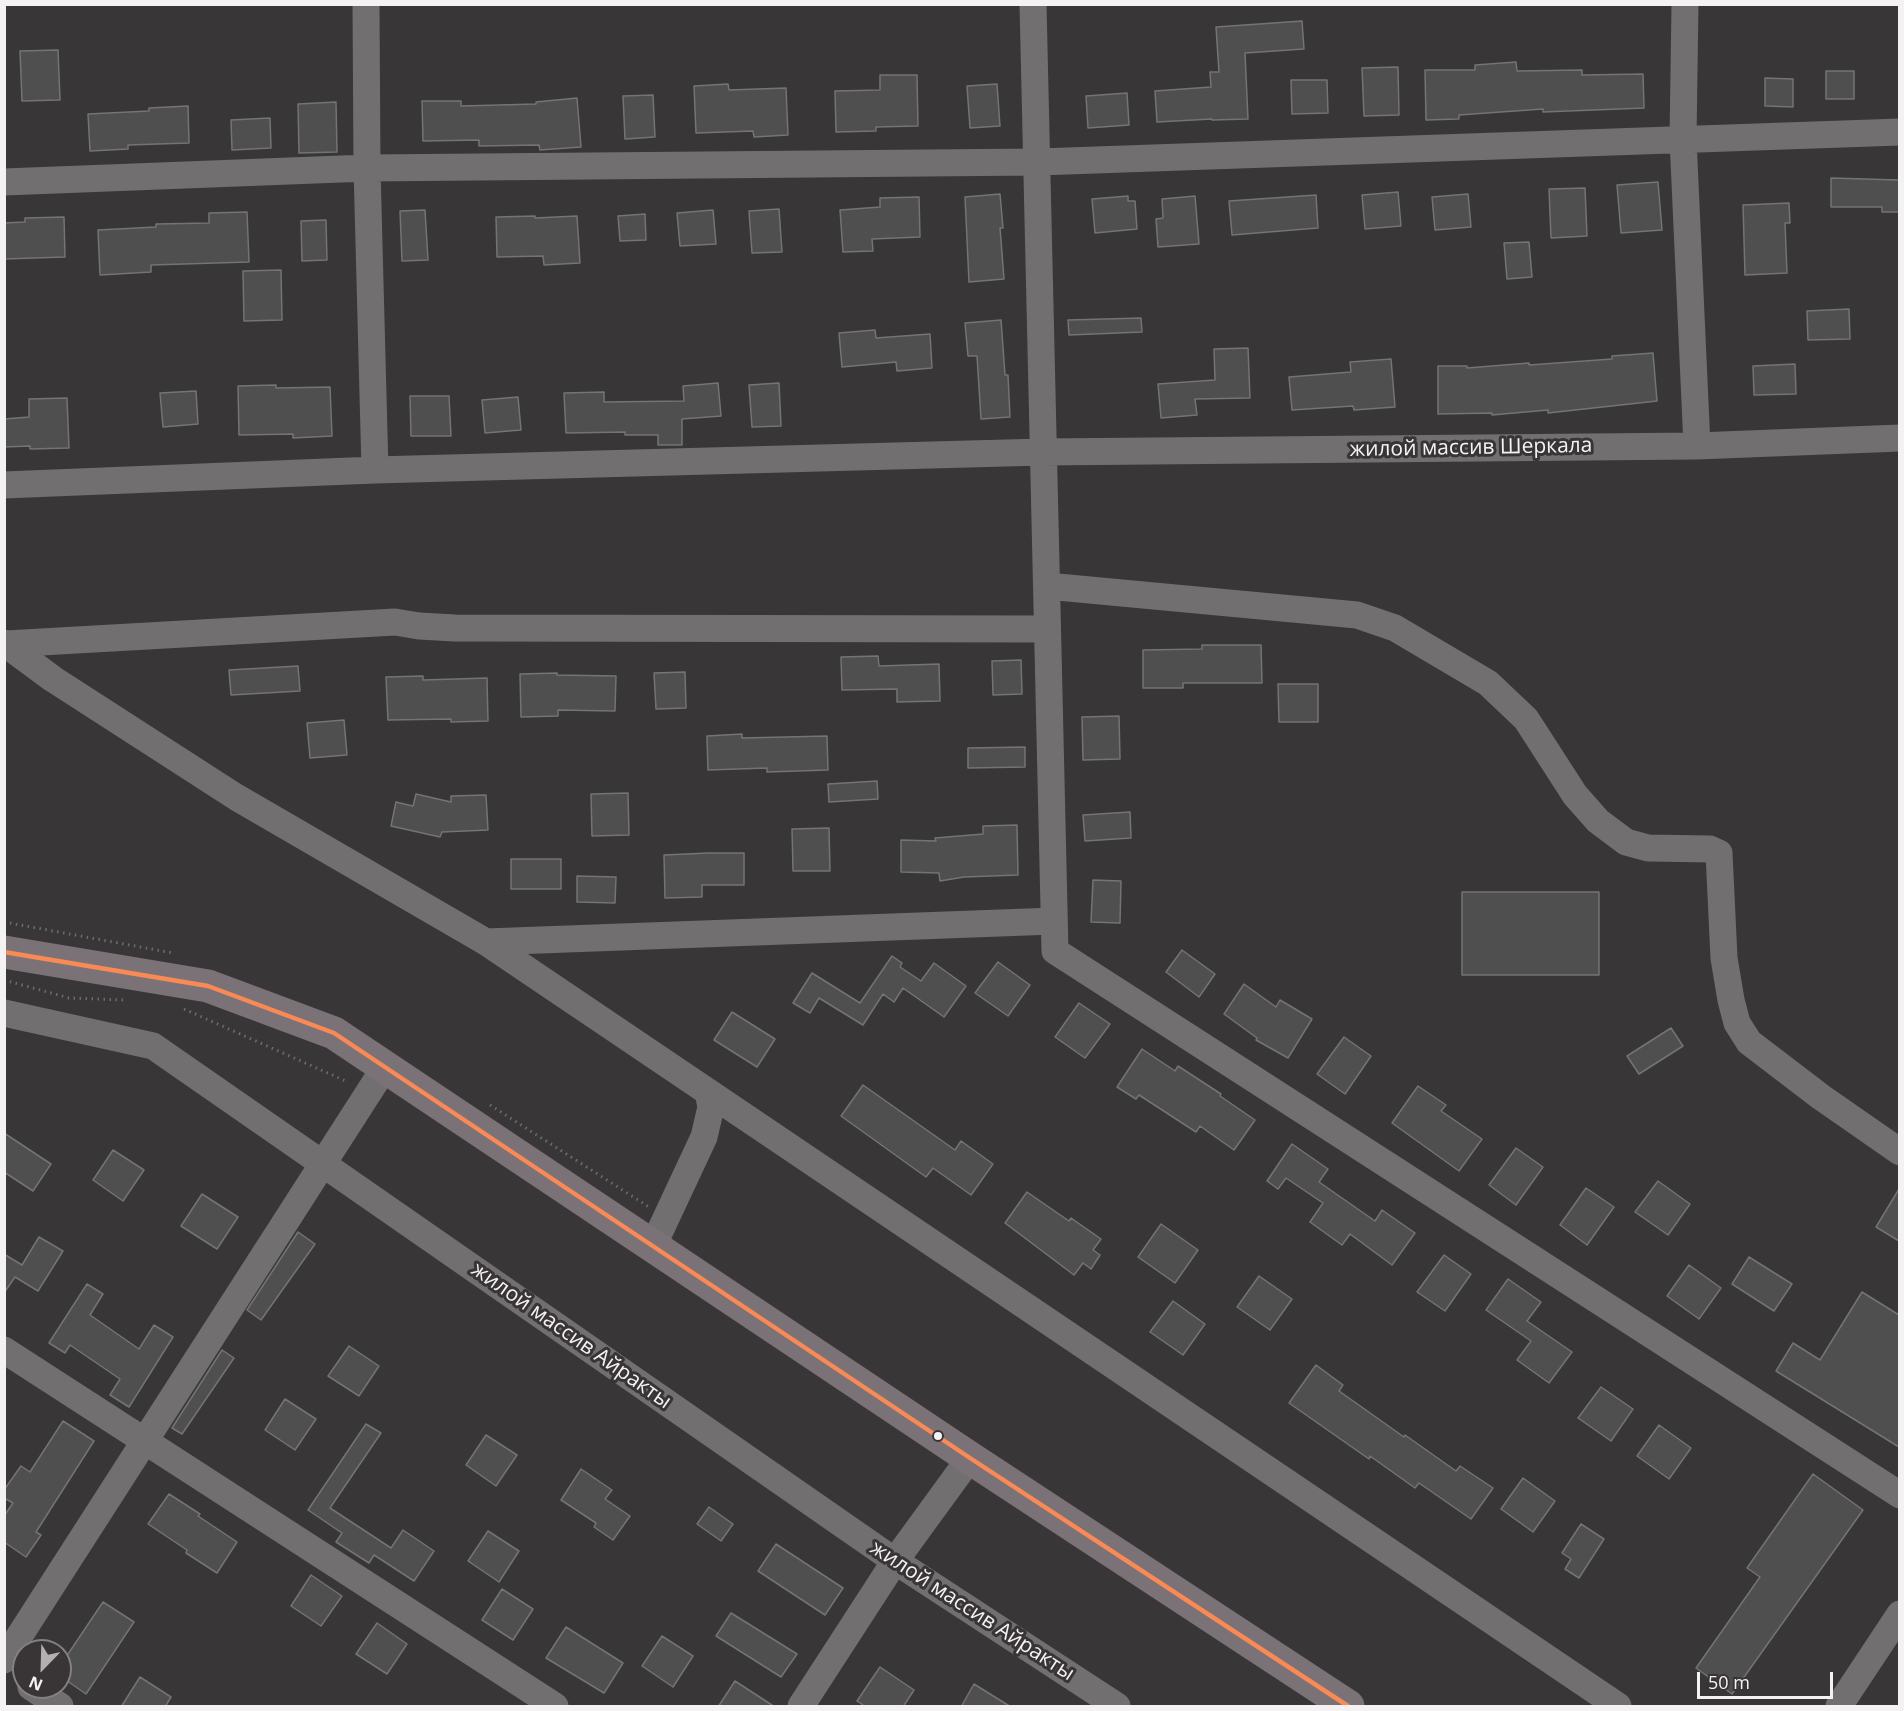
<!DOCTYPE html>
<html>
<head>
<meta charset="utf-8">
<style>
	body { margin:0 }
	#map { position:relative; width:1904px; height:1711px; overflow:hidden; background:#383637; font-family:"Open Sans",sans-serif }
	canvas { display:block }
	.frame { position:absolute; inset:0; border:6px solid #f4f2f3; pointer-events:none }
	.north { position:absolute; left:12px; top:1639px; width:60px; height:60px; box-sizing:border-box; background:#393537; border:2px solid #848182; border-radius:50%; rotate:203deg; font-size:16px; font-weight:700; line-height:24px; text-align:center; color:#f4f2f3 }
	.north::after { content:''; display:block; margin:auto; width:21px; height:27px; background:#b2b0b1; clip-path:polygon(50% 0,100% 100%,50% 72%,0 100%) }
	.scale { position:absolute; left:1697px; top:1672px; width:136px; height:27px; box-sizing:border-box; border:3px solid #f4f2f3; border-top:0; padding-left:8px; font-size:18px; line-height:21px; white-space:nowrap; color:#f4f2f3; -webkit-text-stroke:4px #393537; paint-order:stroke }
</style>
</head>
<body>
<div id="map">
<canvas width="1904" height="1711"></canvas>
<div class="frame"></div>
<div class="north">N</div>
<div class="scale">50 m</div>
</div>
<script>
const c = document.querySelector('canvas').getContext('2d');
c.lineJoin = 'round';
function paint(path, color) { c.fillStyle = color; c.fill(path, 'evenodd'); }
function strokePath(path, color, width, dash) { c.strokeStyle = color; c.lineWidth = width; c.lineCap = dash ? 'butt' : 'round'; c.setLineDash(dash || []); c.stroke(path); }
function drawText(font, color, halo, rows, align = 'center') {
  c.font = font + ' "Open Sans",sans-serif'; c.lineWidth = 6; c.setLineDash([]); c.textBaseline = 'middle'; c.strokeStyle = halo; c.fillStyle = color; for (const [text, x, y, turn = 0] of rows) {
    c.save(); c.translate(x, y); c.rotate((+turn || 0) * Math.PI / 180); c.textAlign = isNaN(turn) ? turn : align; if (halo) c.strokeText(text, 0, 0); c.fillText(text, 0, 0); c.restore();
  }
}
const building = new Path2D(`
	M1302,21l2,28 -59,4 3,66 -36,1v-1l-55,3 -2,-31 56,-4 -1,-15h9l-3,-45z
	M58,50l2,50 -38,1 -2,-50z
	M1516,62l1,9 65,-1v5l61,-1 1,34 -101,4v-3l-84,6v4l-33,1 -1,-50h50v-5z
	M1398,67l1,48 -35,1 -2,-48z
	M1826,71h28v28h-28z
	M880,75h37l1,51 -42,1v4l-40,1 -1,-41 45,-1z
	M1765,78l28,1v28l-28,-1z
	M1291,80h36l1,33 -36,1z
	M728,84l1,6 57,-2 2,47 -34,2 -1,-6 -57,2 -2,-47z
	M997,84l3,42 -30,2 -3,-42z
	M1127,93l2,32 -41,3 -2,-32z
	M653,95l2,42 -30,2 -2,-43z
	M577,98l4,49 -41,3 -1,-5 -60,1v-6l-56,1 -1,-40h39v5l75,-2v-2z
	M336,102l1,50 -38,1 -1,-49z
	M188,106l1,37 -61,2v4l-38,2 -2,-37 61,-3v-3z
	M270,118l1,30 -39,2 -1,-30z
	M1831,178l68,2v32h-17v-5h-51z
	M1658,182l4,48 -41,3 -4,-48z
	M1585,188l2,48 -36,2 -2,-49z
	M1398,192l3,34 -36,3 -3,-34z
	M1000,194l3,34h-3l4,51 -35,3 -4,-85z
	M1468,194l3,33 -36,3 -3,-33z
	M1316,195l2,33 -86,7 -3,-34z
	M1128,196v5h7l2,28 -42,4 -3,-34z
	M1195,196l4,48 -41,3 -2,-28 7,-1 -1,-19z
	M919,197l1,40 -48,2 1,12 -30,1 -3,-42 40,-3v-9z
	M1789,203l1,20h-5l2,50 -42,2 -2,-70z
	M779,209l3,43 -30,1 -3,-42z
	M425,210l3,50 -26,1 -2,-50z
	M713,210l3,34 -36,2 -3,-33z
	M247,212l2,50 -98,3v7l-51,3 -2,-45 58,-3v-3l53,-1v-10z
	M645,214l1,26 -26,1 -2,-25z
	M535,216v2l42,-2 3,47 -36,2 -1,-9 -46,1 -1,-40z
	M64,217l1,40 -61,2v-36l21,-1v-4z
	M326,220l1,40 -25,1 -1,-40z
	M1529,242l3,35 -25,2 -3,-36z
	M281,270l1,50 -38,1 -1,-50z
	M1849,309l1,30 -42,1 -1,-29z
	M1141,318l1,14 -73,3 -1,-15z
	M1001,320l4,55h3l2,42 -29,2 -4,-63h-9l-3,-33z
	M875,330l1,8 54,-4 2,34 -35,3 -1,-9 -54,5 -3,-34z
	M1248,348l2,50 -55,1 2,16 -36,3 -3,-34 57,-4 -1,-31z
	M1653,353l4,48 -109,12v-3l-56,5v-2l-54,1v-48h29v2l62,-5v2l83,-6v-3z
	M1391,359l4,48 -41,3 -1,-4 -61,4 -3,-33 62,-5 -1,-10z
	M1795,364l1,30 -42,1 -1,-29z
	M718,383l3,33 -39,3v26h-24v-10h-33v-3l-59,1 -2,-40 40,-1v10l80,-1 -1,-15z
	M779,383l2,43 -29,1 -3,-42z
	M276,385v3l54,-1 2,49 -39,2v-4l-54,1 -1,-49z
	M196,391l2,33 -35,3 -3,-34z
	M410,396h39l2,40h-40z
	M518,397l3,33 -36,3 -3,-33z
	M67,398l2,50 -39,1v-3l-26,1v-28l25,-2v-18z
	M1202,645h59l1,38h-79v5h-40v-38l59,-1z
	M878,656l1,10 60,-2 1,37 -43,1v-13l-55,1 -1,-33z
	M1021,660l1,34 -29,1 -1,-34z
	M298,666l2,25 -69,4 -2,-25z
	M685,672l1,36 -30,1 -2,-36z
	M557,673v2l59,1 -1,35 -57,-1v6l-37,1 -1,-43z
	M423,676v4l64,-2 1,43 -37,1v-3l-63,1 -2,-43z
	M1278,684h40v38h-39z
	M1119,716l1,43 -37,1 -1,-43z
	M344,720l3,35 -37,3 -3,-35z
	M742,734v4l85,-2 1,34 -61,2v-4l-59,2 -1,-34z
	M1025,747v20l-57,1v-20z
	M877,781l1,18 -49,3 -1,-18z
	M628,793l1,42 -37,1 -1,-42z
	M416,794l35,8v-6l35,-1 2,35 -46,2 -2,5 -49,-11 5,-24 17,4z
	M1130,812l1,26 -46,3 -2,-26z
	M1017,825l1,50 -54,2 -24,4 -1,-8 -38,-1v-32l35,1 -1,-3 48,-4v-8z
	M829,828l1,43h-37l-1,-42z
	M708,853h36v32h-42v12l-37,1 -1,-43z
	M511,859h50v30h-50z
	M577,876l39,1 -1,26 -38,-1z
	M1093,880l28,1 -1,42 -29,-1z
	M1462,892h137v83h-137z
	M1182,950l33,24 -16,23 -33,-25z
	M892,956l10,7 -2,4 21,14 13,-18 32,23 -22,31 -41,-29 -9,14 -11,-8 -20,31 -44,-27 -9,15 -17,-10 19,-30 48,30z
	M998,962l32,23 -22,31 -33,-23z
	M1244,984l32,23 4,-7 32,19 -24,39 -32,-18 1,-2 -33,-24z
	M1079,1003l31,21 -25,34 -30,-21z
	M732,1012l43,27 -18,28 -43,-27z
	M1671,1028l12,18 -44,28 -12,-18z
	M1344,1037l27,19 -26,38 -28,-20z
	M1142,1049l33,22 3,-5 43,28 -1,2 35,24 -21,30 -34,-24 -4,6 -57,-37 -3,4 -19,-12z
	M863,1085l92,65 6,-9 32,23 -22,31 -38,-27 -7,9 -85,-61z
	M1418,1086l28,19 -5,6 41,28 -23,32 -67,-48z
	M4,1133l47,31 -18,27 -29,-19z
	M1292,1144l36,25 -9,13 56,39 7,-11 33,23 -23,32 -42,-31 -8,11 -32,-23 13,-19 -37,-25 -8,11 -11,-8z
	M1516,1148l27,19 -27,38 -27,-20z
	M113,1150l31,20 -21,31 -30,-21z
	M1658,1181l32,23 -22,31 -33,-23z
	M1586,1188l28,19 -27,38 -27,-20z
	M1899,1189v52l-23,-14z
	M1027,1192l42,29 2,-3 30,21 -8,11 7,5 -9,14 -8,-6 -9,12 -69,-52z
	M202,1194l36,23 -21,32 -36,-23z
	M1161,1224l37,26 -23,33 -37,-26z
	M298,1232l17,12 -54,76 -14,-10z
	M39,1237l24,14 -25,40 -23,-14 -11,16v-39l18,11z
	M1444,1255l27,19 -26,37 -28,-19z
	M1749,1257l43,27 -18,27 -42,-27z
	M1689,1265l32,23 -22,31 -32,-23z
	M1259,1276l33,23 -22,31 -33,-23z
	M1508,1279l33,23 -14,19 45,31 -23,31 -32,-23 14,-19 -45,-31z
	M87,1284l16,10 -13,21 49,34 15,-24 19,12 -44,70 -19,-12 10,-16 -50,-34 -5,8 -16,-10z
	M1862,1292l37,23v132l-123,-76 17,-28 27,17z
	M1173,1301l32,23 -22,31 -33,-23z
	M349,1346l30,20 -20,30 -31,-20z
	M222,1350l12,8 -52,76 -10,-6z
	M1316,1365l27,20 -4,6 65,46 1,-2 51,36 4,-5 33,22 -22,31 -52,-36 -4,5 -45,-32 -1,3 -80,-56z
	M1601,1387l32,22 -22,32 -33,-23z
	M285,1399l31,20 -21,31 -30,-20z
	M63,1421l31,20 -58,91 5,3 -15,22 -22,-15v-26l9,-13 -9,-5v-8l17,-24 9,6z
	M366,1424l15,9 -51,75 61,40 12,-18 31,21 -20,30 -40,-26 -5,8 -33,-21 6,-9 -34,-23z
	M1659,1425l32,23 -22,31 -32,-23z
	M486,1435l31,20 -21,31 -30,-21z
	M581,1469l31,21 -7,9 25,17 -17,24 -19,-13 2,-4 -35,-23z
	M1813,1474l50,36 -131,184 -36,-26 64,-91 -13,-9z
	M1523,1478l32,23 -22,31 -32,-23z
	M169,1494l31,20 -2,2 39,26 -20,31 -31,-20 1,-3 -39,-26z
	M709,1507l24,17 -12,17 -24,-17z
	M1581,1524l23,15 -25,39 -14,-9 6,-10 -9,-6z
	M488,1531l31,20 -20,31 -31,-21z
	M776,1544l67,44 -18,27 -67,-44z
	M311,1575l31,21 -21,30 -30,-20z
	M502,1589l31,20 -20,31 -31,-20z
	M103,1602l31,20 -48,72 -26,-18v-10z
	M731,1613l66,41 -16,23 -65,-41z
	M377,1623l30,21 -20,30 -31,-20z
	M566,1627l57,36 -19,30 -58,-35z
	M662,1636l31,20 -20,31 -31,-21z
	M880,1667l34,23 -11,17h-37l-9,-6z
	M140,1677l31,20 -6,10h-44z
	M735,1681l40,26h-57z
	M974,1684l37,23h-50z`);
paint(building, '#4f4f4f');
strokePath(building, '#737474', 1.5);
strokePath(new Path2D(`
	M4,922l169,31
	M4,980l65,18 57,2
	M184,1009l164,73
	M490,1105l159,102`), '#6e6c6d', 3, [1.5, 4.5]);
strokePath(new Path2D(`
	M366,4l1,164 8,302
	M1033,4l22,947 845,544
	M1685,4l-2,135 14,307
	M4,182l363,-14 671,-6 862,-30
	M4,485l371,-15 668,-18 654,-6 203,-8
	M1047,586l310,29 38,13 93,55 38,36 49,76 23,26 28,21 22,6 62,1 9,4 5,105 7,42 6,23 12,19 72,55 79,55
	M4,643l49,36 183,118 250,145 1132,764
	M6,644l389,-22 24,4 36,2 592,1
	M486,942l568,-21
	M4,1013l149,33 742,515 222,145
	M653,1246l51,-109 7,-30 -3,-15
	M4,1350l551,356
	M4,1660l381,-593
	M31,1687l29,19
	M801,1706l94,-145 75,-103
	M1839,1706l61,-92`), '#716f70', 27);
strokePath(new Path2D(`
	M4,952l204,34 126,47 636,425 378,248`), '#7b7278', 33);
strokePath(new Path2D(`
	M4,952l204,34 126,47 636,425 378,248`), '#f98a56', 4.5);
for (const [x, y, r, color] of [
	[938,1436,5,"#f4f2f3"]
]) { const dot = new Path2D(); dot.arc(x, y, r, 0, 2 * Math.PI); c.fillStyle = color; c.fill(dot); strokePath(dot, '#393537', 2); }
drawText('21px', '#f4f2f3', '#393537', [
	["жилой массив Шеркала",1471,448,-1],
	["жилой массив Айракты",571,1336,35],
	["жилой массив Айракты",972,1611,33]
]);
</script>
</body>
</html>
